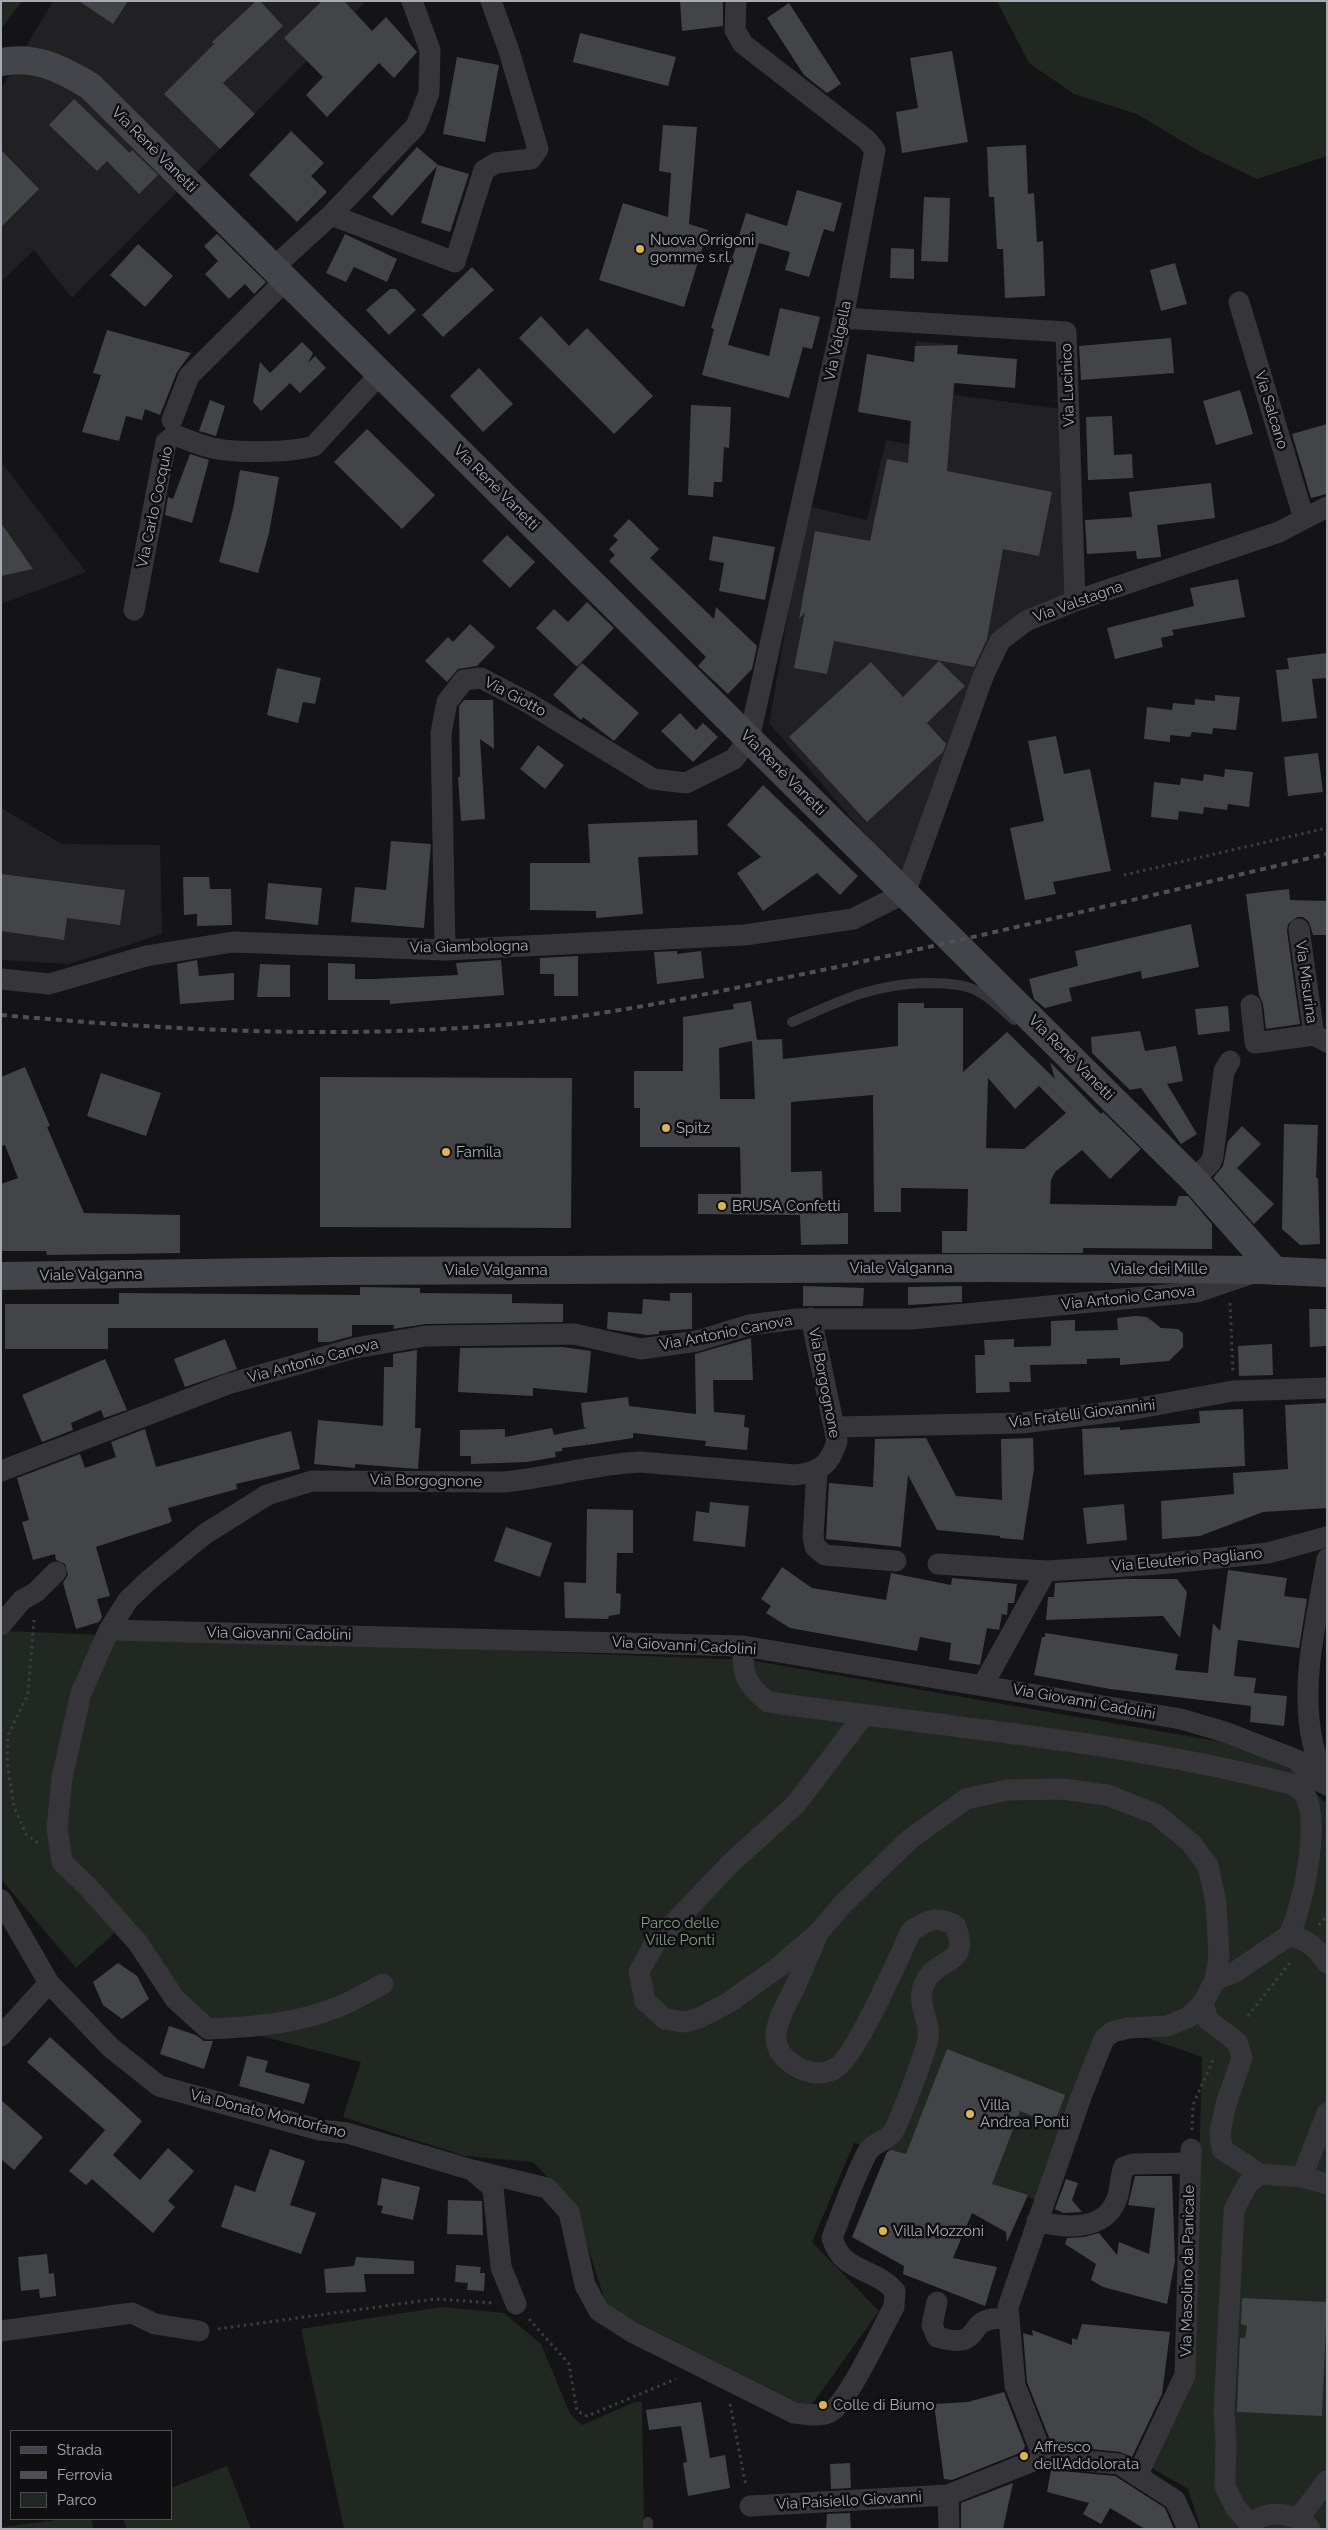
<!DOCTYPE html>
<html>
<head>
<meta charset="utf-8">
<style>
	body { margin:0 }
	#map { position:relative; width:1328px; height:2530px; overflow:hidden; background:#141416; font-family:Raleway,sans-serif }
	canvas { display:block }
	.frame { position:absolute; inset:0; border:2px solid #a8aab4; pointer-events:none }
	.legend { position:absolute; left:10px; top:2430px; width:162px; height:90px; box-sizing:border-box; background:#0f0f11; border:1px solid #4c4d52; margin:0; padding:6px 9px; list-style:none; font-size:15px; color:#a8aab4 }
	.legend li { display:flex; align-items:center; gap:10px; height:25px }
	.legend b { width:25px; border:1px solid #4c4d52 }
</style>
</head>
<body>
<div id="map">
<canvas width="1328" height="2530"></canvas>
<div class="frame"></div>
<ul class="legend">
<li><b style="height:6px;background:#44454a"></b>Strada</li>
<li><b style="height:6px;background:#4f5055"></b>Ferrovia</li>
<li><b style="height:14px;background:#212822"></b>Parco</li>
</ul>
</div>
<script>
const c = document.querySelector('canvas').getContext('2d');
c.lineJoin = 'round';
function paint(path, color) { c.fillStyle = color; c.fill(path, 'evenodd'); }
function strokePath(path, color, width, dash) { c.strokeStyle = color; c.lineWidth = width; c.lineCap = dash ? 'butt' : 'round'; c.setLineDash(dash || []); c.stroke(path); }
function drawText(font, color, halo, rows, align = 'center') {
  c.font = font + ' Raleway,sans-serif'; c.lineWidth = 5; c.setLineDash([]); c.textBaseline = 'middle'; c.strokeStyle = halo; c.fillStyle = color; for (const [text, x, y, turn = 0] of rows) {
    c.save(); c.translate(x, y); c.rotate((+turn || 0) * Math.PI / 180); c.textAlign = isNaN(turn) ? turn : align; if (halo) c.strokeText(text, 0, 0); c.fillText(text, 0, 0); c.restore();
  }
}
paint(new Path2D(`
	M53,1h313l-294,297 -38,-48 -33,32v-193z
	M916,341l42,4 -4,50 109,14 6,192 -66,31 -98,248 -136,-157 38,-217 60,14 19,-80 23,4z
	M1,462l85,110 -85,32z
	M1,808l61,36 98,1 2,89 -93,30 -68,-4z`), '#212022');
paint(new Path2D(`
	M1,1h21l-21,28z
	M997,1h330v155l-70,23 -60,-29 -60,-36 -63,-20 -45,-31z
	M5,1631l744,29 473,82 72,28 30,32 3,-1v728h-126l-13,-40 -36,-21 42,-94 8,-317 -86,-30 -66,178 -144,-51 -52,-11 -42,99 67,69 -71,99 -201,-103 -33,-103 -41,-42 -68,-6 -122,-39 18,-55 -165,-43 -66,-100 -54,49 -75,-89v-241z
	M442,2307l62,6 37,31 29,70 12,11 53,-23h7l2,127h-300l-43,-200z
	M227,2466l24,63h-124l-4,-10h48v-31z
	M65,2519h27l1,10h-91v-2z`), '#212822');
paint(new Path2D(`
	M79,1h49l-15,23z
	M256,1h4l23,25 -60,57 32,31 -35,35 -56,-55 50,-50 -2,-2z
	M322,1h22l28,30 14,-14 31,35 -23,26 -15,-15 -52,54 -21,-22 17,-18 -39,-39z
	M680,1h43v25l-41,5z
	M789,3l52,81 -14,9 -23,-18 -37,-57z
	M580,33l96,24 -8,29 -95,-24z
	M952,51l16,91 -66,11 -6,-41 22,-4 -8,-50z
	M457,57l42,8 -14,77 -42,-8z
	M74,99l56,54 2,-3 26,25 -19,19 -32,-33 -10,10 -48,-46z
	M663,125l34,2 -8,97 19,6 -24,77 -85,-27 24,-77 45,14 3,-44 -12,-2z
	M291,131l33,32 -13,13 16,16 -30,30 -48,-47z
	M1026,145l2,49 6,-1 3,49 6,-1 2,55 -40,2 -2,-49h-6l-3,-52h-5l-2,-50z
	M417,147l21,18 31,9 -19,58 -29,-9 16,-57 -45,50 -20,-19z
	M1,150l38,39 -38,38z
	M797,190l45,13 -8,29 -10,-3 -15,48 -24,-7 5,-18 -31,-9 -31,102 41,11 11,-48 40,9 -8,32 -9,-2 -14,51 -87,-23 12,-46 -3,-1 35,-115 41,13z
	M924,197l26,1 -2,64 -27,-1z
	M217,234l49,48 -12,12 -9,-10 -16,15 -24,-25 13,-13 -14,-15z
	M345,234l52,25 -10,23 -33,-15 -8,15 -20,-9z
	M138,244l35,32 -28,31 -35,-32z
	M891,248l23,1v30l-24,-1z
	M1175,263l12,41 -26,7 -11,-41z
	M472,267l22,23 -51,47 -21,-22z
	M390,289h6l20,21 -27,25 -23,-25z
	M541,316l28,30 18,-18 66,68 -39,38 -95,-96z
	M107,330l84,23 -14,19 -17,43 -15,-6 -3,11 -16,-4 -7,25 -37,-9 19,-57 -8,-2z
	M1171,338l3,35 -93,7 -2,-34z
	M302,342l11,11 -5,10 7,-7 11,12 -26,25 -10,-10 -29,28 -8,-9 7,-40 10,11z
	M958,345l-1,9 60,5 -2,29 -61,-5 -7,88 105,21 -13,64 -36,-7 -16,90 -13,28 -140,-26 -7,33 -33,-6 11,-56 -6,7 16,-88 55,10 17,-82 21,4 3,-42 -53,-9 9,-58 47,8 1,-16z
	M479,368l34,36 -30,28 -33,-36z
	M1240,390l13,44 -37,11 -13,-44z
	M210,400l15,6 -9,30 -17,-5z
	M691,405l40,2 -2,41 -5,-1 -2,35h-8l-1,15 -25,-2z
	M1112,416l2,39 18,-1 1,24 -45,2 -2,-63z
	M1327,424v70l-16,4 -19,-64z
	M367,429l68,66 -33,34 -68,-67z
	M190,454l19,6 -17,63 -27,-8 3,-18 5,2z
	M240,470l39,7 -10,56 -11,40 -39,-11 14,-53z
	M1211,483l4,35 -58,7 4,32 -24,2 -1,-8 -49,3 -2,-34 47,-3 -3,-25z
	M629,519l30,30 -9,9 64,61 2,-12 41,39 -5,23 -24,25 -30,-28 8,-9 -97,-96 6,-6 -6,-6 9,-9 -5,-4z
	M1,523l32,46 -32,7z
	M507,535l28,27 -25,26 -28,-27z
	M713,536l62,11 -10,53 -46,-9 5,-28 -15,-3z
	M1238,579l7,38 -73,13 2,5 -13,3 2,9 -48,12 -8,-31 87,-22 -4,-18z
	M587,602l27,26 -37,39 -41,-39 18,-19 14,13z
	M470,624l25,23 -18,19 -19,3 -11,13 -22,-21 23,-24 5,5z
	M1327,653v25l-15,1 5,39 -35,4 -6,-52 13,-1 -2,-11z
	M939,661l26,25 -38,37 19,21 -3,8 -76,70 -78,-85 82,-75 32,35z
	M582,663l57,50 -25,28 -31,-24 -2,3 -28,-25z
	M277,668l44,10 -6,26 -12,-2 -5,21 -31,-8z
	M1215,695l25,2 -4,33 -23,-2 -1,6 -20,-2 -2,5 -20,-2v7l-26,-3 3,-32 25,3 1,-7 22,2v-6l20,2z
	M464,700h29l1,49 -14,-10 5,80 -24,2 -3,-44h2l-1,-71z
	M680,713l16,17 7,-7 15,14 -25,25 -32,-31z
	M1056,736l8,38 26,-5 21,102 -58,11 3,12 -31,6 -15,-72 34,-7 -16,-80z
	M538,745l26,20 -19,24 -25,-20z
	M1318,753l5,39 -35,4 -4,-39z
	M1225,769l28,3 -4,35 -21,-3 -1,6 -23,-3 -1,7 -24,-3 -1,9 -27,-3 3,-35 26,3 1,-7 22,3 1,-7 20,3z
	M763,785l95,91 -18,19 -23,-22 -54,38 -26,-38 24,-16 -34,-32z
	M697,820l1,35 -60,2 5,57 -47,4v-7l-66,-1v-47h60l-2,-39z
	M391,841l40,3 -7,84 -73,-6 4,-35 31,3z
	M1,874l124,16 -5,35 -53,-7 -3,22 -63,-9z
	M183,877h26l1,12h21l1,36 -35,1v-12l-13,1z
	M268,883l54,5 -4,37 -53,-6z
	M1289,889l1,11 37,1v34h-14l-4,-13 -6,-5h-6l-9,7 -1,7 13,93 -34,5 -3,-25 -4,-9 -13,-101z
	M1191,924l8,43 -57,12 -1,-8 -72,17 3,13 -27,7 -11,-9 -5,-20 49,-13 -3,-15z
	M677,951v3l24,-3 3,27 -47,6 -3,-32z
	M578,956v40h-24v-22h-14v-16z
	M197,960l2,16 35,-3v27l-54,4 -3,-40z
	M501,960l3,35 -114,9v-4h-62v-37l27,1v15h19l84,-4 -2,-12z
	M260,964l30,1v32h-33z
	M751,1001l6,39h-3l28,-1 1,20 115,-13v-43h26v5h39v64l44,-40 48,47 -5,-17 51,52 2,-2 38,37 -31,30 -28,-29 -27,22 -4,8 -1,24 126,2 3,-10h9l24,28v25l-129,-1v5h-141v-22h25l1,-42 -67,-1v24h-27l-1,-117 -82,7v70l31,-1 1,34 14,-1v9h11v31l-47,1 -1,-30 -102,-1v-20h43l-1,-47h-100v-39h-6v-37h49v-54l51,-8 -1,-5zM752,1041l3,58h-35l-1,-51zM988,1078l27,31 24,-23 27,27 -42,36 -38,-1z
	M1228,1006l2,25 -32,4 -3,-26z
	M1140,1031l5,20 31,-5 7,35 -16,3 30,50 -16,10 -40,-56 -11,2 -38,-37 -1,-16z
	M25,1067l25,59 -3,1 37,86 96,2v38l-133,2 -1,-4h-45v-67l17,-6 -13,-33 -4,1v-69z
	M101,1073l60,20 -15,43 -59,-20z
	M320,1077l252,1 -1,150 -251,-1z
	M1284,1124l34,1 -2,53h2l2,66 -20,1 -18,-16z
	M1242,1126l19,18 -24,24 37,36 -20,20 -41,-46 10,-12 5,-25z
	M803,1286l61,2 -1,18h-60z
	M962,1286v16l-54,3v-18z
	M360,1287l60,1v5l92,1v9l51,1v18l-137,2 -33,5 1,-4h-42v11l-22,6h-12v-14h-210v21h-103v-45h114v-11l241,2z
	M670,1293h22v36l-33,2v3l-12,1 -40,-6 1,-17 34,2 1,-15 27,2z
	M1309,1309h18v37l-17,1z
	M1135,1316l12,1 14,11 17,1 5,4v14l-14,14 -49,4v-7l-33,1v5l-57,1 1,17h-22l1,10 -34,1 -1,-38h10l-1,-15 30,-1v8l37,-1v-25l24,-1v11l43,-1 -1,-12z
	M751,1338l2,42h-40l1,32 31,3 -1,12 5,1 -2,22 -42,-4 1,-5 -73,-8v5l-46,7v-3l-1,3 -24,3v3l-7,1 1,5 -29,5 -56,2v-8h-11v-26l45,-1v8l47,-9 2,7 33,-7 -3,-1 -3,-24 47,-6 1,9 67,8 -1,-60z
	M225,1339l12,30 -52,18 -11,-28z
	M1272,1344l1,31 -34,1 -1,-30z
	M563,1347l28,4 -4,42 -54,-5v8l-75,-4 2,-44z
	M417,1350l-2,78h6l-3,41 -63,-5v4l-41,-4 4,-44 65,6 1,-59h9v-13z
	M105,1359l22,51 -23,8 -3,-8 -30,13 2,7 -31,12 -20,-47z
	M1327,1403v105l-64,4 -63,24 -38,3 -1,-38 73,-7 -1,-21 55,-4 -3,-64z
	M1243,1409l2,57 -161,9 -2,-46 38,-2v3l80,-7 -1,-12z
	M145,1429l11,38 135,-36 9,38 -64,15 1,5 -69,19 4,13 -3,2 -73,24 14,49 -13,3 5,18 -3,5 -23,7 -13,-46 5,-8 -3,-11 -9,-4 -1,-6 -22,6 -11,-38 7,-2 -12,-42 63,-24 5,14 31,-11 -5,-15z
	M926,1438l30,58 46,4 -1,-61 32,-1 1,31 -11,71 -23,-2v-2l-63,-6 -29,-55 -7,72 -75,-8 3,-56 44,4 2,-48z
	M710,1502l39,4 -4,41 -52,-6 3,-30 13,2z
	M1124,1504l3,36 -40,4 -4,-36z
	M587,1509l46,1v43h-16l-1,40 5,1 -1,20 -11,2 -1,3 -43,-1 -1,-36 22,1z
	M506,1527l46,16 -12,34 -46,-16z
	M782,1567l30,21 74,12 5,-27 60,12 1,-7 65,6 -3,19h-6l-1,12 -5,-1 -3,16 -12,-2 -7,37 -31,-5 2,-17 -31,-6 -3,14 -127,-23 -24,-15 5,-7 -10,-7z
	M1228,1570l59,8 -3,18 23,3 -8,49 -61,-8 -4,36 22,2 -2,15 33,3 -3,30 -34,-4 1,-16 -141,-17 -76,-14 8,-38h3v-4l133,21 -3,16 33,3 5,-50 7,8z
	M1123,1579h54l10,13 -7,46 -17,-22 -117,4 2,-23h6l1,-14z
	M118,1963l19,13 12,23 -27,20 -19,-14 -10,-23z
	M169,2026l27,9 8,6h9l-9,28 -44,-15z
	M50,2037l92,84 -29,34 27,25 28,-32 26,23 -26,30 7,6 -22,26 -61,-54 -6,6 -17,-14 36,-41 -78,-68z
	M947,2049l118,46 -11,30 -34,-14 -28,73 36,11 -21,47 -1,-10 -34,-19 -19,45 44,9 -12,39 -82,-32 1,-8 -52,-29 35,-85 4,-2 15,4z
	M247,2056l21,5 -3,11 45,12 -6,20 -65,-18z
	M1,2100l42,37 -29,33 -13,-11z
	M270,2149l35,12 -15,44 26,8 -15,41 -80,-27 14,-42 20,7z
	M1135,2176h37l3,85 -8,43 -64,-17 -12,-7 5,-16 -31,-20 2,-6 17,-1 15,-4 18,22 2,-13 30,12 6,-46 -27,-3z
	M382,2178l38,9 -7,33 -32,-7 2,-7 -6,-1z
	M1066,2179l12,4 -6,17 10,12 -19,1 -8,-4z
	M448,2200l34,1 1,34 -36,-1z
	M47,2254l2,20 5,-1 2,23 -16,2 -1,-9 -18,2 -3,-34z
	M356,2257l58,4v13h-50l2,18 -40,1 -2,-24 30,-3z
	M456,2265l25,2 -1,6h5l-1,18 -17,-1 1,-7 -13,-1z
	M1242,2298l85,4 -5,114 -85,-4 3,-74h5l2,-12 -6,-2z
	M1082,2324l88,8 -8,62 -30,63 -12,-5 -68,-7 -25,-63 -4,-49 10,3 -1,-6 40,15v-7l5,2z
	M1004,2392l21,54 -3,6 -70,28 -8,-1 -10,-75 34,-2z
	M701,2402l9,56 15,-3 5,33 -42,8 -5,-33 4,-1 -6,-36 -32,4 -3,-20z
	M850,2463l1,25 -20,1 -1,-25z
	M1051,2470l64,6 50,32 9,21h-29l-35,-21 -9,16 -18,-10 6,-11 -42,-11z
	M1013,2483l-10,46h-42v-26z
	M850,2513l1,16h-25l1,-15z`), '#434448');
strokePath(new Path2D(`
	M1124,875l203,-47
	M1230,1303l3,69
	M34,1620l-6,74 -20,41 -1,27 7,45 12,27 13,10
	M1319,1925l8,-9
	M1248,2016l44,-56
	M1192,2130l1,-25 20,-45
	M529,2319l40,45 8,47 10,5 89,-37
	M218,2329l217,-30 59,4
	M730,2404l16,82`), '#3c3d41', 3, [2.5, 4]);
strokePath(new Path2D(`
	M792,1022c48,-21 78,-37 132,-39 14,0 30,0 43,4 18,5 32,20 47,33
	M648,2522v7`), '#36363a', 10);
strokePath(new Path2D(`
	M331,215l85,-89 13,-33 1,-43 -18,-49
	M273,268l58,-53 124,47 29,-92 12,-7 35,-4 7,-10 -29,-98 -18,-50
	M1239,302l65,217
	M843,318l223,14 9,269
	M172,420l17,-44 97,-96
	M134,610l32,-168 9,-7c10,4 20,8 30,11 25,8 84,7 109,0l66,-72
	M1299,929l15,106
	M445,950l-4,-217 6,-31 17,-22 17,-2 46,24 126,77 33,4 48,-24 15,-20 94,-421 32,-168 -8,-10 -124,-96 -8,-14 1,-29
	M1,979l48,5 97,-28 87,-14 212,8 300,-15 108,-16 52,-26 79,-219 16,-33 26,-20 49,-20 204,-69 48,-25
	M1251,1005l4,38 59,-8 13,7
	M1194,1180l17,-18 2,-6 11,-85 6,-10
	M836,1427l186,-4 112,-14 99,-18 94,-3
	M817,1470l-4,67 2,10 10,8 71,6
	M1,1471l227,-87 127,-36 71,-12 148,-2 67,15 56,-8 52,-16 48,-6h115l285,-27 56,-19
	M1327,1559c-10,60 -28,125 -14,185 2,12 9,24 14,36
	M938,1564l108,7 113,-7 109,-11 59,-16
	M1,1625l21,-25 14,-8 20,-20
	M109,1630l634,16 438,73 44,13 72,28 17,19 13,6
	M743,1646c-1,28 2,38 25,56 174,25 352,38 523,82 7,4 13,7 16,15 12,29 -4,110 -19,137
	M983,1685l63,-114
	M864,1715l-68,89 -65,59 -76,80 -16,29 6,29 20,18 20,3 14,-4 29,-15 52,-37 38,-33 25,-29 67,-65 56,-40 41,-9 55,-1 45,6 49,19 35,29 17,23 8,36 3,53 -4,25 -12,23 -14,14 -22,9 -39,2 -16,4 -8,7 -23,58 -73,210 7,78 28,72
	M1,1900l48,83 61,64 49,39 161,44 27,3 125,37 21,18 8,79 15,37
	M1215,1980l20,-8 53,-36c19,2 28,12 39,27
	M383,1984c-15,8 -30,17 -45,23 -42,17 -86,20 -130,22l-33,-30 -37,-56 -48,-54 -28,-27 -5,-34 5,-50 19,-85 28,-63 19,-30 21,-20 56,-46 62,-39 45,-14 191,1c46,-4 91,-18 137,-20l155,13c25,-3 35,-10 42,-34l-26,-123
	M1203,2003l5,17 29,22 5,16 -16,46 -6,28 2,17c12,9 25,15 36,25l44,3
	M1,2036l48,-53
	M1327,2113l-25,64 25,7
	M472,2170l75,18 22,24 16,73 14,26 33,21 162,81c11,1 28,5 38,-2 18,-13 49,-81 62,-104l1,-16c-22,-25 -52,-17 -63,-53 11,-28 21,-58 35,-85 5,-10 20,-12 26,-21 6,-8 33,-82 35,-93 3,-17 -11,-34 -5,-52 11,-33 50,-18 32,-62 -20,-9 -26,-6 -44,6 -12,26 -55,125 -75,137 -12,7 -25,6 -37,0 -40,-21 -19,-51 -4,-81 7,-16 14,-33 21,-49
	M1037,2221c26,7 66,11 79,-20 5,-11 3,-23 8,-34l9,-3 58,-1
	M937,2302l-5,23 5,12c45,13 29,-14 55,-18 6,-1 12,0 17,0
	M1,2331l131,-18 23,11 44,7
	M1137,2476l48,-101 6,-226
	M750,2506l198,-11
	M1298,2519l29,-38
	M1251,2525l-16,-18 -10,-21 1,-45 -2,-29 10,-202 13,-25 11,-11
	M949,2529l-1,-34 95,-38 76,7 56,36 13,29
	M1249,2529c10,-22 49,-17 61,0`), '#36363a', 21);
strokePath(new Path2D(`
	M1,62c34,-7 61,7 89,24l1104,1094 81,91
	M1,1276l330,-5 660,-3 269,2 67,3`), '#44454a', 28);
strokePath(new Path2D(`
	M1,1015c191,17 383,27 573,2 81,-11 160,-29 239,-45 172,-36 343,-78 514,-118`), '#4f5055', 4, [6, 5]);
for (const [x, y, r, color] of [
	[640,249,5,"#dab748"],
	[666,1128,5,"#dab748"],
	[446,1152,5,"#dab748"],
	[722,1206,5,"#dab748"],
	[970,2114,5,"#dab748"],
	[883,2231,5,"#dab748"],
	[823,2405,5,"#dab748"],
	[1024,2456,5,"#dab748"]
]) { const dot = new Path2D(); dot.arc(x, y, r, 0, 2 * Math.PI); c.fillStyle = color; c.fill(dot); strokePath(dot, '#0f0f11', 2); }
drawText('15px', '#a8aab4', '#0f0f11', [
	["Via Renè Vanetti",154,150,45],
	["Via Valgella",838,341,-78],
	["Via Lucinico",1068,385,-92],
	["Via Salcano",1271,410,73],
	["Via Renè Vanetti",496,488,45],
	["Via Carlo Cocquio",155,507,-78],
	["Via Valstagna",1078,602,-20],
	["Via Giotto",515,697,28],
	["Via Renè Vanetti",783,773,45],
	["Via Giambologna",469,947,-1],
	["Via Misurina",1306,982,82],
	["Via Renè Vanetti",1071,1058,45],
	["Viale Valganna",901,1268],
	["Viale dei Mille",1159,1269],
	["Viale Valganna",496,1270],
	["Viale Valganna",91,1275,-1],
	["Via Antonio Canova",1128,1298,-6],
	["Via Antonio Canova",726,1333,-11],
	["Via Antonio Canova",313,1361,-15],
	["Via Borgognone",824,1383,79],
	["Via Fratelli Giovannini",1082,1414,-7],
	["Via Borgognone",426,1481,1],
	["Via Eleuterio Pagliano",1187,1560,-5],
	["Via Giovanni Cadolini",279,1634,1],
	["Via Giovanni Cadolini",684,1646,3],
	["Via Giovanni Cadolini",1084,1702,10],
	["Via Donato Montorfano",268,2114,14],
	["Via Masolino da Panicale",1188,2271,-89],
	["Via Paisiello Giovanni",849,2501,-3]
]);
drawText('15px', '#a8aab4', '#0f0f11', [
	["Nuova Orrigoni",650,240],
	["gomme s.r.l.",650,257],
	["Spitz",676,1128],
	["Famila",456,1152],
	["BRUSA Confetti",732,1206],
	["Villa",980,2105],
	["Andrea Ponti",980,2122],
	["Villa Mozzoni",893,2231],
	["Colle di Biumo",833,2405],
	["Affresco",1034,2447],
	["dell'Addolorata",1034,2464]
], 'left');
drawText('15px', '#819d85', '#0f0f11', [
	["Parco delle",680,1923],
	["Ville Ponti",680,1940]
]);
</script>
</body>
</html>
